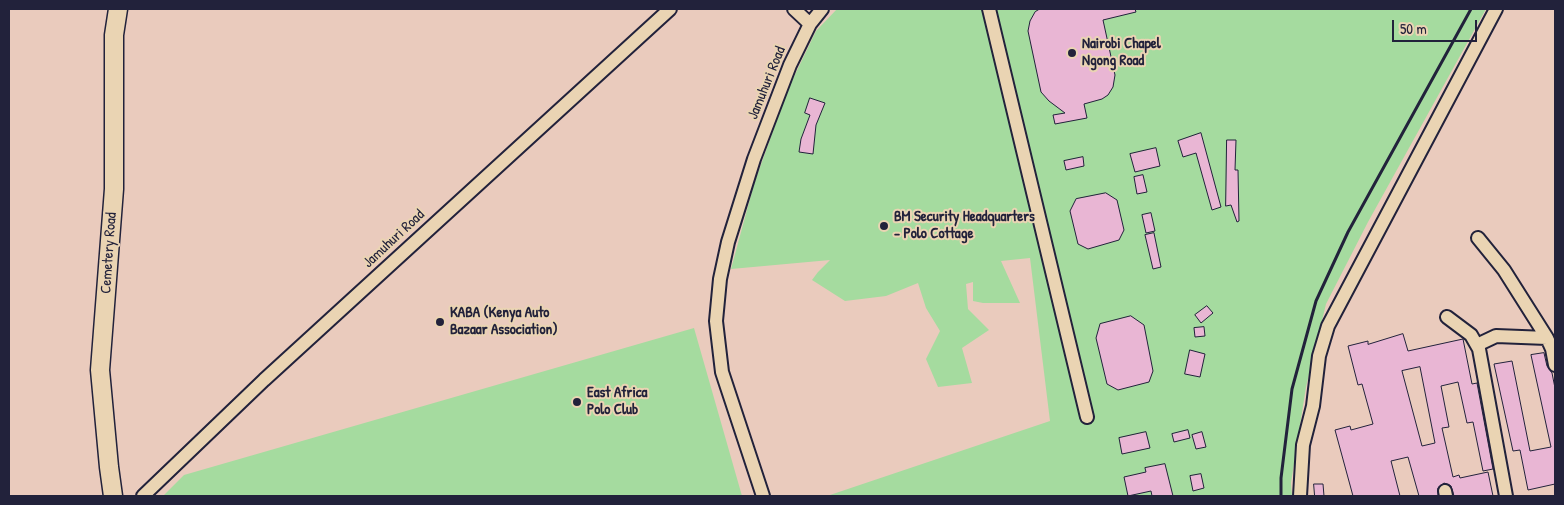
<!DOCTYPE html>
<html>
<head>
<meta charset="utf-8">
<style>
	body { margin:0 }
	#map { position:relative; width:1564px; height:505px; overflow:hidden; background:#eacbbd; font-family:"Patrick Hand",sans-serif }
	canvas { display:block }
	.frame { position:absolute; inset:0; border:10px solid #22223b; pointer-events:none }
	.scale { position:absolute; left:1392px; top:20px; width:85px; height:22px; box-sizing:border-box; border:2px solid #22223b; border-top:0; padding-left:6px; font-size:15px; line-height:18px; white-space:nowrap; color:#22223b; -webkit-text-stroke:4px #ead4b3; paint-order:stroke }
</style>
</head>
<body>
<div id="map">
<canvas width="1564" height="505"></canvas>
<div class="frame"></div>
<div class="scale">50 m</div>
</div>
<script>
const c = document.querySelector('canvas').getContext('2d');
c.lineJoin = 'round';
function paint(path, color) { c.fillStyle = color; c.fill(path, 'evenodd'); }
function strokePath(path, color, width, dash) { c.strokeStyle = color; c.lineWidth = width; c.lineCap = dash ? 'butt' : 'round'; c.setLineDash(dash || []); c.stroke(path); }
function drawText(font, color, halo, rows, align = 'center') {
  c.font = font + ' "Patrick Hand",sans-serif'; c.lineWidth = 4; c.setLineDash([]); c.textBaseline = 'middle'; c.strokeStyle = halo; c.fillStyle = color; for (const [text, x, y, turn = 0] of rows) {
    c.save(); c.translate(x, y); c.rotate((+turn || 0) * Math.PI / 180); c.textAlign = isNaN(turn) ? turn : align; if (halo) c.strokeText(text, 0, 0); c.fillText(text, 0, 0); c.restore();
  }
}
paint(new Path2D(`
	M837,9h649l-118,213 -42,82 -20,83 -15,96 1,13h-465l223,-75 -20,-163 -29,3 19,42h-37l-10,-2v-19l-7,2 2,25 21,21 -27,18 10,35 -34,4 -12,-28 14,-28 -14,-23 -8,-25 -32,13 -41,5 -33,-21 6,-8 12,-12 -99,9 23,-85 34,-95 28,-58z
	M694,328l48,168h-579l21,-21z`), '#a5db9f');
const building = new Path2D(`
	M1040,9h95l1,3 -33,8 12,55 -2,12 -5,8 -6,4 -18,5 3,14 -32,6 -2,-9 12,-2 -16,-12 -8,-9 -13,-61 2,-10 5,-9z
	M810,98l15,5 -9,22 -3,29 -14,-2 2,-13 9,-24 -5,-2z
	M1201,133l20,74 -9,3 -16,-57 -13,4 -5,-16z
	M1227,140h9l-1,30h3l1,51 -2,1 -6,-17 -5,1z
	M1156,148l4,18 -25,6 -5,-18z
	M1083,157l1,9 -18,4 -2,-9z
	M1143,175l4,17 -10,2 -3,-17z
	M1106,193l11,7 7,30 -5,10 -31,9 -10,-5 -8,-33 6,-12z
	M1151,213l4,18 -9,2 -4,-18z
	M1154,233l7,34 -8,2 -8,-34z
	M1207,306l6,7 -12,10 -6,-8z
	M1131,316l13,9 9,46 -4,11 -31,8 -11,-6 -11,-46 4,-14z
	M1204,327l1,9 -10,1 -1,-9z
	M1403,334l5,17 55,-12 9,45 5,-1 16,86 -10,2 -10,-49 -6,1 -9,-41 -17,4 8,41 -7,1 11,49 6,-2 1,3 28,-6 5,24h-39l-3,-10 -7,-3 -6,5v8h-19l-11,-39 -17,4 9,35h-47l-18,-66 15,-4 1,4 22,-6 -11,-40 -4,1 -10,-39 20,-5v3zM1420,367l15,76 -13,3 -20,-75z
	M1190,350l15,4 -5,23 -15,-3z
	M1544,353l3,13 5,7 3,15v96l-27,6 -8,-40 -7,1 -19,-87 18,-3 18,90 21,-4 -20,-92z
	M1188,430l2,8 -16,4 -2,-8z
	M1146,432l4,16 -28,6 -3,-16z
	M1202,432l4,15 -10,2 -4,-14z
	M1165,464l8,32h-21l-1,-5 -23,5 -4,-19 22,-5 -1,-4z
	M1201,474l3,14 -11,3 -3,-15z
	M1314,484h9l1,12h-9z`);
paint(building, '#e9b6d4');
strokePath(building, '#22223b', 1);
const street = new Path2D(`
	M989,9l98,408
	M810,24l12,-15
	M1478,238l26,32 43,68
	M1447,317l24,18 8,14 27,147
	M1477,345l19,-9 51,2 5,11 3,16
	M1445,491l1,5
	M143,496l121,-116 406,-371
	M763,496l-41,-124 -6,-51 4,-42 8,-37 26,-83 36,-94 20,-41 -16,-15
	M1300,496l3,-51 10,-39 6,-50 9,-30 168,-317`);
const secondary = new Path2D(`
	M113,496l-4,-29 -9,-97 14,-181v-154l4,-26`);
strokePath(street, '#22223b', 16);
strokePath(secondary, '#22223b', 21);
strokePath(street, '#ead4b3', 12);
strokePath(secondary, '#ead4b3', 18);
strokePath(new Path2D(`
	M1281,496v-18l11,-89 24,-88 32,-69 123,-223`), '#22223b', 3);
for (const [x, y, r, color] of [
	[1072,53,5,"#22223b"],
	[884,226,5,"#22223b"],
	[440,322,5,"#22223b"],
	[577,402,5,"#22223b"]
]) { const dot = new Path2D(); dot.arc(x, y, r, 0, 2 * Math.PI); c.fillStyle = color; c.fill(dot); strokePath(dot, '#ead4b3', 2); }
drawText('bold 15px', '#22223b', '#ead4b3', [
	["Nairobi Chapel",1082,44],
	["Ngong Road",1082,61],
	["BM Security Headquarters",894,217],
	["- Polo Cottage",894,234],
	["KABA (Kenya Auto",450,313],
	["Bazaar Association)",450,330],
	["East Africa",587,393],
	["Polo Club",587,410]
], 'left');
drawText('15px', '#22223b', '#ead4b3', [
	["Jamuhuri Road",767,83,-68],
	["Jamuhuri Road",394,239,-43],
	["Cemetery Road",109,253,-86]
]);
</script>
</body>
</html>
